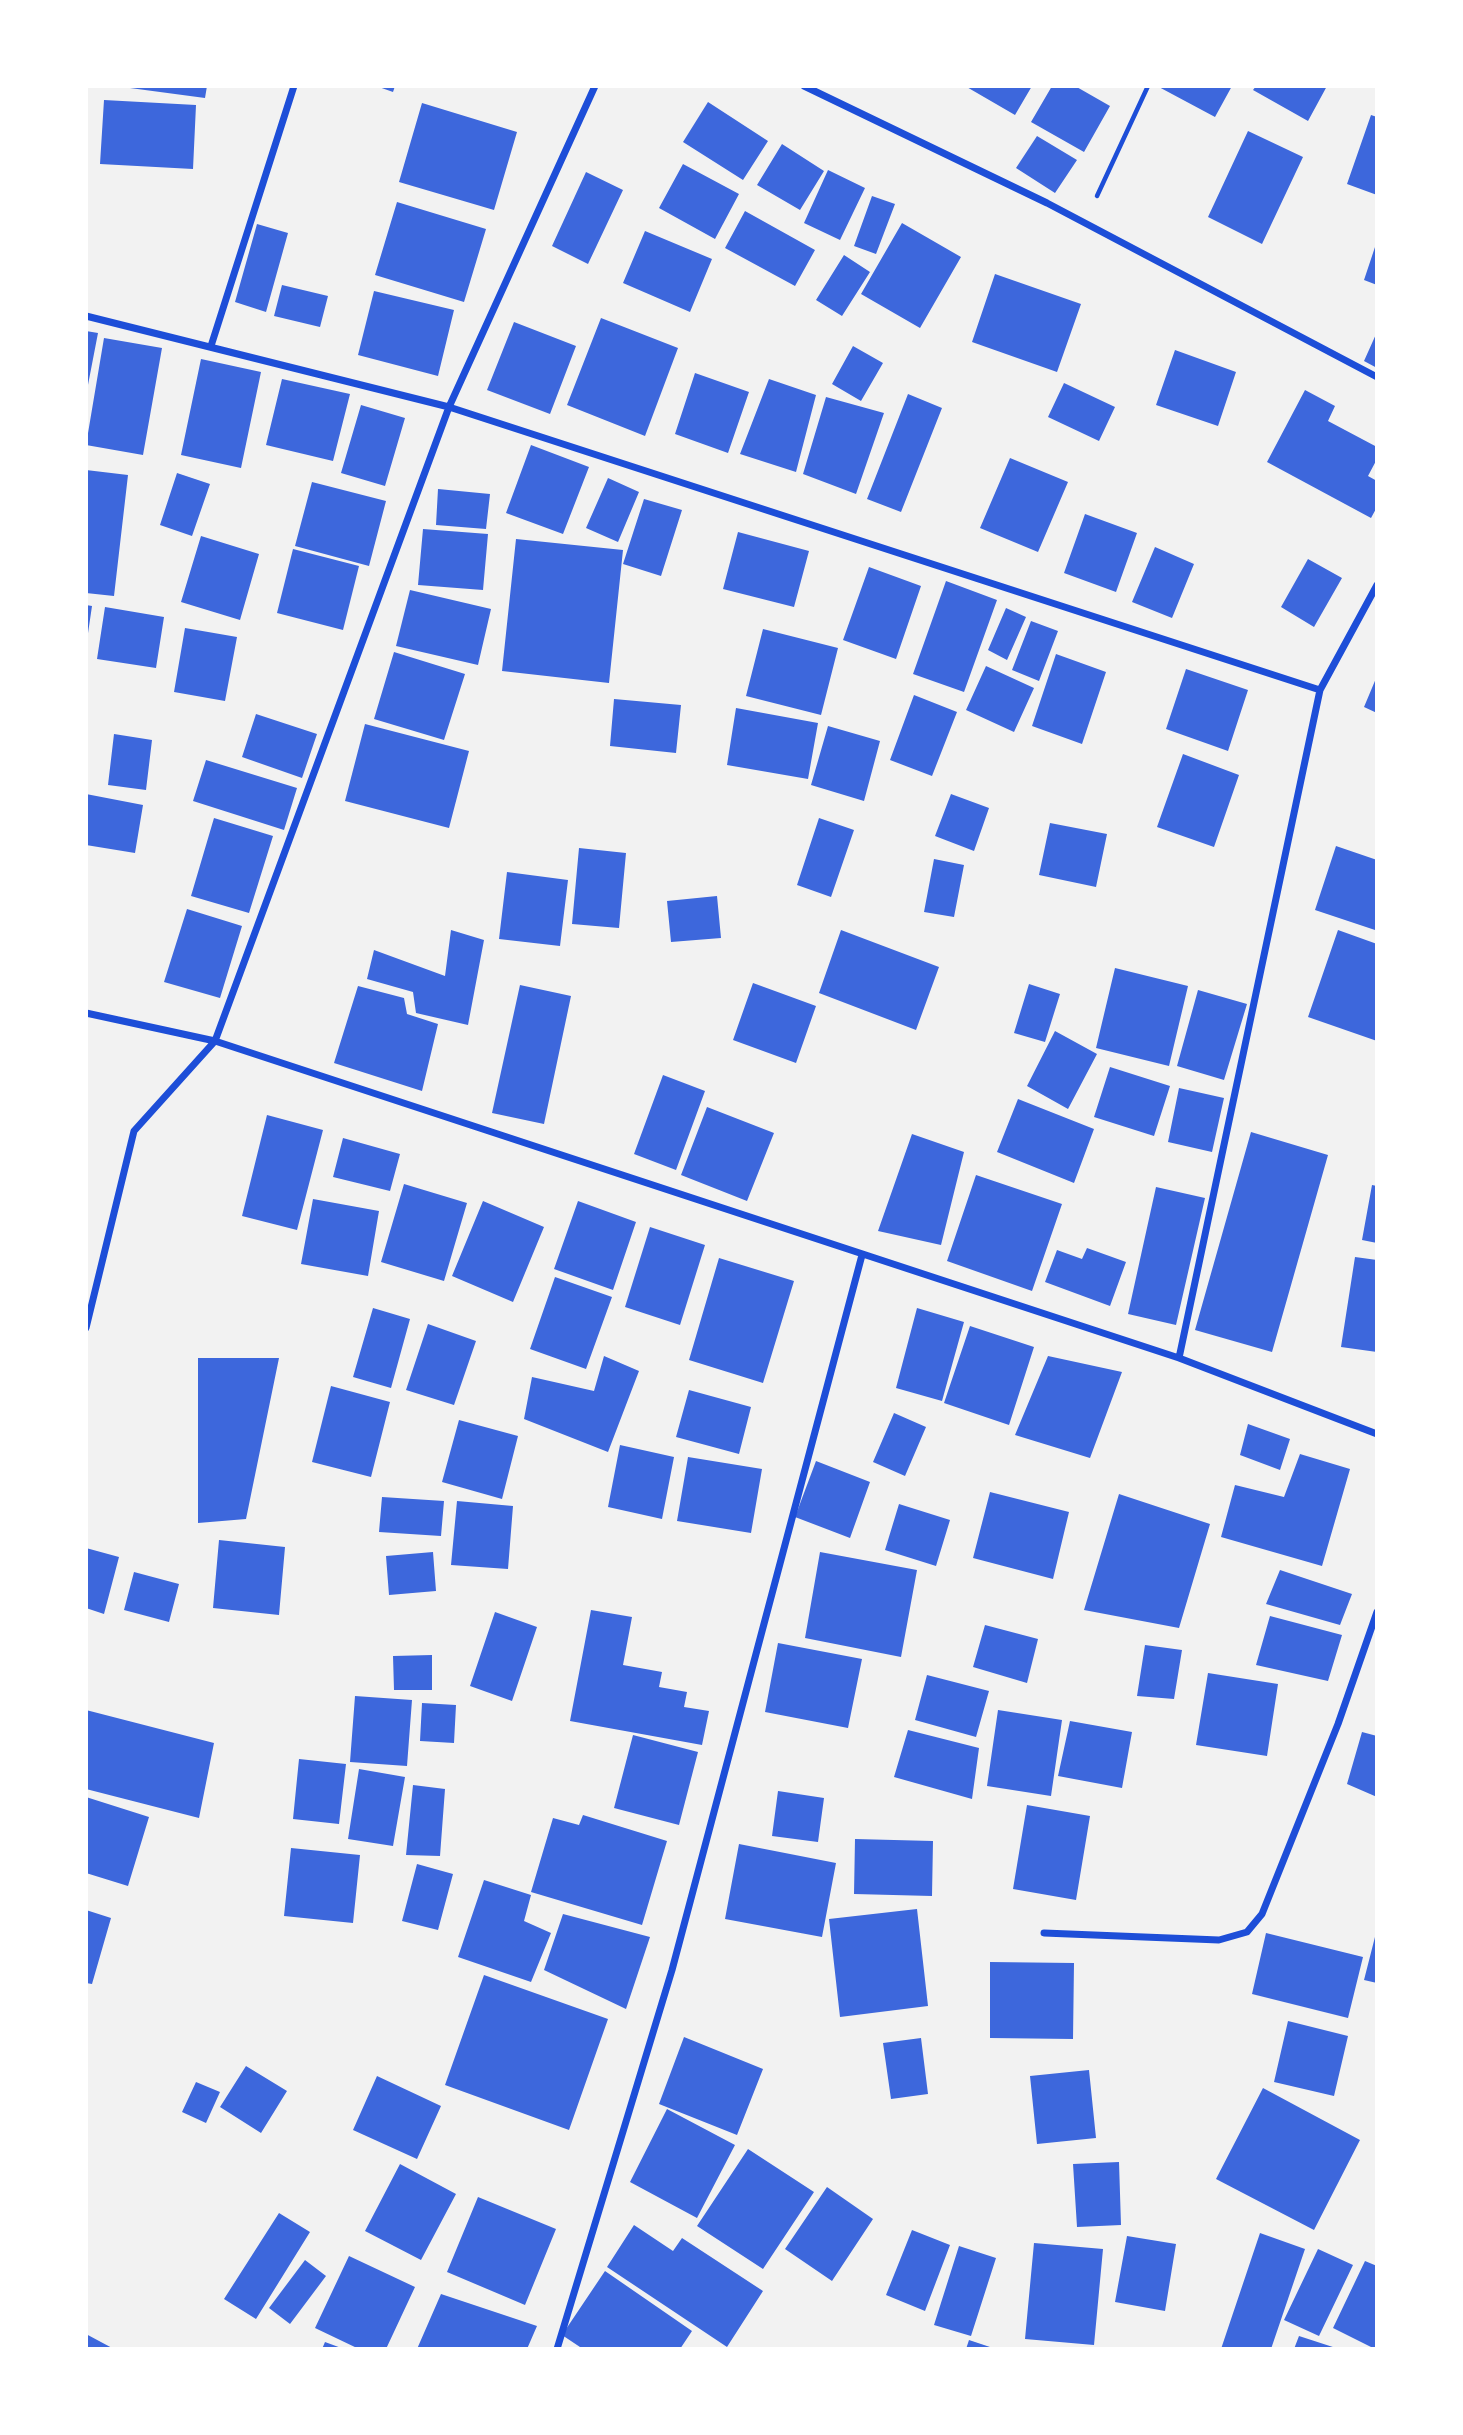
<!DOCTYPE html>
<html>
<head>
<meta charset="utf-8">
<style>
	body { margin:0 }
	#map { position:relative; width:1463px; height:2435px; overflow:hidden; background:#f2f2f2; font-family:"Playfair Display",serif }
	canvas { display:block }
	.frame { position:absolute; inset:0; border:88px solid #fff; pointer-events:none }
</style>
</head>
<body>
<div id="map">
<canvas width="1463" height="2435"></canvas>
<div class="frame"></div>
</div>
<script>
const c = document.querySelector('canvas').getContext('2d');
c.lineJoin = 'round';
function paint(path, color) { c.fillStyle = color; c.fill(path, 'evenodd'); }
function strokePath(path, color, width, dash) { c.strokeStyle = color; c.lineWidth = width; c.lineCap = dash ? 'butt' : 'round'; c.setLineDash(dash || []); c.stroke(path); }
paint(new Path2D(`
	M115,86h92l-2,12z
	M376,86h19l-2,6z
	M965,86h67l-17,29z
	M1052,86h23l35,20 -26,46 -53,-30z
	M1157,86h75l-17,31z
	M1256,86h71l-19,35 -55,-31z
	M104,100l92,5 -3,64 -93,-5z
	M708,102l60,39 -25,39 -60,-38z
	M422,103l95,29 -23,78 -95,-28z
	M1371,115l6,2v78l-30,-11z
	M1248,131l55,26 -41,87 -54,-27z
	M1037,136l40,24 -22,33 -39,-25z
	M782,144l42,27 -24,39 -43,-25z
	M683,164l56,30 -24,45 -56,-31z
	M828,170l37,18 -25,52 -36,-17z
	M586,172l37,18 -35,74 -36,-18z
	M872,196l23,8 -19,50 -22,-8z
	M397,202l89,27 -22,73 -89,-27z
	M745,211l70,39 -20,36 -70,-38z
	M902,223l59,34 -41,71 -59,-34z
	M257,224l31,9 -22,79 -31,-10z
	M645,231l67,28 -22,53 -67,-29z
	M1377,241v44l-13,-5z
	M844,255l26,17 -28,44 -26,-16z
	M995,274l86,30 -24,68 -85,-30z
	M282,285l46,11 -8,31 -46,-11z
	M374,291l80,19 -16,66 -80,-21z
	M601,318l77,30 -33,88 -78,-31z
	M514,322l62,24 -26,68 -63,-24z
	M86,331l12,2 -11,57h-1z
	M1377,332v36l-13,-7z
	M104,338l58,10 -19,107 -57,-10z
	M853,346l30,17 -22,38 -29,-17z
	M1175,350l61,22 -18,54 -62,-21z
	M201,359l60,13 -20,96 -60,-13z
	M695,373l54,19 -21,61 -53,-19z
	M282,379l68,15 -17,67 -67,-16z
	M769,379l47,16 -20,77 -56,-18z
	M1064,383l51,24 -16,34 -51,-24z
	M1305,390l30,16 -7,15 49,26v12l-9,17 9,5v26l-6,11 -104,-56z
	M908,394l34,14 -41,104 -34,-13z
	M826,397l58,16 -28,81 -53,-20z
	M361,405l44,13 -20,68 -44,-13z
	M531,445l58,22 -26,67 -57,-21z
	M1010,458l58,24 -30,70 -58,-24z
	M86,470l42,5 -14,121 -28,-3z
	M177,473l33,11 -18,52 -32,-11z
	M608,478l31,14 -21,50 -32,-14z
	M312,482l74,19 -17,65 -74,-20z
	M438,489l52,5 -4,35 -50,-4z
	M644,499l38,11 -21,66 -38,-12z
	M1085,514l52,19 -21,59 -52,-19z
	M423,529l65,5 -5,56 -65,-5z
	M738,532l71,19 -15,56 -71,-18z
	M201,536l58,18 -19,66 -59,-18z
	M516,539l107,11 -14,133 -107,-12z
	M1155,547l39,17 -22,54 -40,-16z
	M293,549l66,17 -16,64 -66,-17z
	M1308,559l34,19 -28,49 -33,-20z
	M869,567l52,19 -25,73 -53,-19z
	M946,581l51,19 -33,92 -51,-18z
	M410,590l81,19 -13,56 -82,-19z
	M86,605l6,1 -5,34h-1z
	M105,607l59,10 -8,51 -59,-9z
	M1006,608l20,9 -19,43 -19,-10z
	M1031,621l27,10 -19,50 -27,-11z
	M185,628l52,9 -12,64 -51,-9z
	M763,629l75,19 -17,67 -75,-19z
	M394,652l71,22 -21,66 -70,-21z
	M1056,654l50,18 -24,72 -50,-18z
	M986,666l48,22 -20,44 -48,-22z
	M1186,669l62,21 -20,61 -62,-22z
	M1377,676v37l-13,-6z
	M914,695l43,17 -25,64 -42,-16z
	M614,699l67,6 -5,48 -66,-7z
	M736,708l82,15 -10,56 -81,-14z
	M256,714l61,20 -15,44 -60,-21z
	M365,724l104,27 -20,77 -104,-27z
	M828,726l52,15 -16,60 -53,-16z
	M114,734l38,6 -6,50 -38,-5z
	M1183,754l56,21 -25,72 -57,-20z
	M206,760l91,28 -13,42 -91,-29z
	M86,794l57,11 -8,48 -49,-8z
	M951,794l38,14 -15,43 -39,-15z
	M214,818l59,18 -24,77 -58,-17z
	M819,818l35,12 -23,67 -34,-12z
	M1050,823l57,11 -11,53 -57,-12z
	M1336,846l41,14v62l-2,8 -60,-20z
	M579,848l47,5 -7,75 -47,-4z
	M934,859l30,6 -10,52 -30,-5z
	M507,872l61,8 -8,66 -61,-7z
	M717,896l4,42 -50,4 -4,-41z
	M187,909l55,17 -22,72 -56,-16z
	M451,930l33,10 -16,85 -52,-12 -3,-21 -46,-13 7,-29 71,26z
	M841,930l98,37 -23,63 -97,-37z
	M1338,930l39,14v97l-69,-24z
	M1115,968l73,18 -19,80 -73,-18z
	M753,983l63,23 -20,57 -63,-23z
	M1029,984l31,10 -15,48 -31,-9z
	M520,985l51,11 -27,128 -52,-11z
	M358,986l46,12 3,16 31,10 -16,67 -88,-28z
	M1198,990l49,14 -23,76 -47,-14z
	M1055,1031l42,23 -29,55 -41,-23z
	M1110,1067l60,19 -16,50 -60,-19z
	M663,1075l42,16 -29,79 -42,-16z
	M1179,1088l45,10 -12,54 -44,-10z
	M1018,1099l76,30 -20,54 -77,-31z
	M707,1107l67,26 -27,68 -66,-26z
	M267,1115l56,15 -26,100 -55,-14z
	M1251,1132l77,23 -56,197 -77,-22z
	M912,1134l52,18 -23,93 -63,-14z
	M343,1138l57,16 -10,37 -57,-14z
	M976,1175l86,29 -30,87 -85,-30z
	M404,1184l63,19 -23,78 -63,-19z
	M1372,1185l5,1v57l-15,-3z
	M1156,1187l49,11 -29,127 -48,-11z
	M313,1199l66,12 -11,65 -67,-12z
	M483,1201l61,26 -31,75 -61,-26z
	M578,1201l58,21 -23,68 -59,-21z
	M650,1227l55,18 -25,80 -55,-18z
	M1087,1248l39,14 -16,44 -65,-24 12,-32 25,9z
	M1355,1257l22,3v92l-36,-5z
	M719,1258l75,23 -31,102 -74,-23z
	M555,1277l57,20 -26,72 -56,-20z
	M373,1308l37,11 -19,69 -38,-11z
	M917,1308l47,14 -22,79 -46,-13z
	M428,1324l48,17 -22,64 -48,-15z
	M970,1326l64,21 -25,78 -65,-22z
	M604,1356l35,15 -31,81 -84,-33 8,-42 62,14z
	M1048,1356l74,16 -32,86 -75,-23z
	M198,1358h81l-33,161 -48,4z
	M331,1386l59,16 -19,75 -59,-15z
	M689,1390l62,17 -12,47 -63,-17z
	M894,1413l32,14 -21,49 -32,-14z
	M459,1420l59,16 -16,63 -60,-17z
	M1248,1424l42,15 -10,31 -40,-15z
	M620,1445l54,12 -12,62 -54,-12z
	M1300,1454l50,15 -28,97 -101,-29 14,-52 49,12z
	M688,1457l74,12 -11,64 -74,-12z
	M816,1461l54,21 -20,56 -55,-21z
	M990,1492l79,20 -16,67 -80,-21z
	M1119,1494l91,30 -31,104 -95,-18z
	M382,1497l62,4 -3,35 -62,-4z
	M457,1501l56,5 -5,63 -57,-4z
	M899,1504l51,16 -14,46 -51,-16z
	M219,1540l66,7 -6,68 -66,-7z
	M86,1548l33,9 -15,57 -18,-6z
	M433,1552l3,39 -47,4 -3,-39z
	M820,1552l97,18 -16,87 -96,-19z
	M1280,1570l72,24 -12,31 -74,-21z
	M134,1572l45,12 -10,38 -45,-12z
	M591,1610l41,7 -9,48 39,7 -3,15 28,5 -3,15 25,4 -7,34 -132,-24z
	M495,1612l42,15 -25,74 -42,-15z
	M1270,1616l72,19 -14,46 -72,-16z
	M985,1625l53,14 -11,44 -54,-16z
	M778,1643l84,16 -14,69 -83,-16z
	M1145,1645l37,5 -8,49 -37,-3z
	M432,1655v35h-38l-1,-34z
	M1208,1673l70,11 -11,72 -71,-11z
	M927,1675l62,16 -13,46 -61,-17z
	M355,1696l57,4 -5,66 -57,-4z
	M422,1703l34,2 -2,38 -34,-2z
	M86,1710l128,33 -15,75 -113,-29z
	M998,1710l64,10 -11,76 -64,-10z
	M1070,1721l62,11 -10,56 -64,-12z
	M908,1730l71,18 -7,51 -78,-22z
	M1362,1732l15,4v61l-30,-13z
	M633,1735l65,17 -19,73 -65,-17z
	M299,1759l47,5 -7,60 -46,-5z
	M359,1769l46,8 -12,69 -45,-7z
	M413,1785l32,4 -5,67 -34,-1z
	M778,1791l46,7 -6,44 -46,-6z
	M86,1797l63,20 -21,69 -42,-13z
	M1027,1805l63,11 -14,84 -63,-11z
	M583,1815l84,26 -25,84 -111,-33 22,-74 26,7z
	M855,1839l78,2 -1,55 -78,-2z
	M739,1844l97,19 -14,74 -97,-18z
	M291,1848l69,7 -7,68 -69,-7z
	M417,1864l36,10 -15,56 -36,-9z
	M484,1880l47,15 -7,26 27,12 -20,49 -73,-25z
	M917,1909l11,97 -88,11 -11,-98z
	M86,1910l25,8 -19,66 -6,-1z
	M563,1914l87,23 -24,72 -82,-39z
	M1266,1933l97,24 -15,61 -96,-24z
	M1376,1933h1v50l-13,-3z
	M990,1962l84,1 -1,76 -83,-1z
	M484,1975l124,44 -39,111 -124,-45z
	M1288,2021l60,15 -14,60 -60,-14z
	M684,2037l79,32 -26,66 -78,-31z
	M921,2038l7,56 -37,5 -8,-56z
	M246,2066l41,25 -26,42 -41,-26z
	M1089,2070l7,68 -59,6 -7,-68z
	M377,2076l64,30 -24,53 -64,-29z
	M196,2082l24,10 -14,31 -24,-11z
	M1263,2088l97,52 -46,90 -98,-51z
	M667,2109l68,36 -38,73 -67,-36z
	M748,2149l66,43 -51,77 -66,-43z
	M1119,2162l2,63 -44,2 -4,-63z
	M400,2164l56,30 -35,66 -56,-29z
	M827,2187l46,32 -41,62 -47,-32z
	M478,2197l78,32 -31,76 -78,-33z
	M279,2213l31,19 -54,87 -32,-20z
	M634,2225l39,26 9,-13 81,53 -36,56 -120,-80z
	M912,2230l38,15 -25,66 -39,-16z
	M1260,2233l45,16 -34,100h-50z
	M1127,2236l49,8 -11,67 -50,-9z
	M1034,2243l69,6 -9,96 -69,-6z
	M959,2246l37,12 -25,78 -37,-11z
	M1318,2249l35,16 -34,71 -35,-16z
	M349,2256l66,31 -29,62h-27l-44,-21z
	M305,2260l21,16 -36,48 -21,-16z
	M1365,2261l12,5v78l-2,5 -42,-21z
	M605,2271l87,60 -12,18h-97l-21,-14z
	M441,2294l96,32 -10,23h-110z
	M86,2334l28,15h-28z
	M1299,2336l40,13h-45z
	M969,2340l27,9h-30z
	M325,2342l19,7h-22z`), '#3d67dc');
strokePath(new Path2D(`
	M1097,196l51,-110`), '#1d4ed8', 4.5);
strokePath(new Path2D(`
	M804,86l243,117 330,174
	M86,316l363,91 871,283
	M211,346l83,-260
	M86,1013l129,28 964,317 198,76
	M86,1328l48,-197 81,-90 234,-634 146,-321
	M1179,1358l141,-668 57,-105
	M1044,1933l175,7 28,-8 15,-18 76,-190 39,-112
	M557,2349l115,-379 190,-715`), '#1d4ed8', 7);
</script>
</body>
</html>
